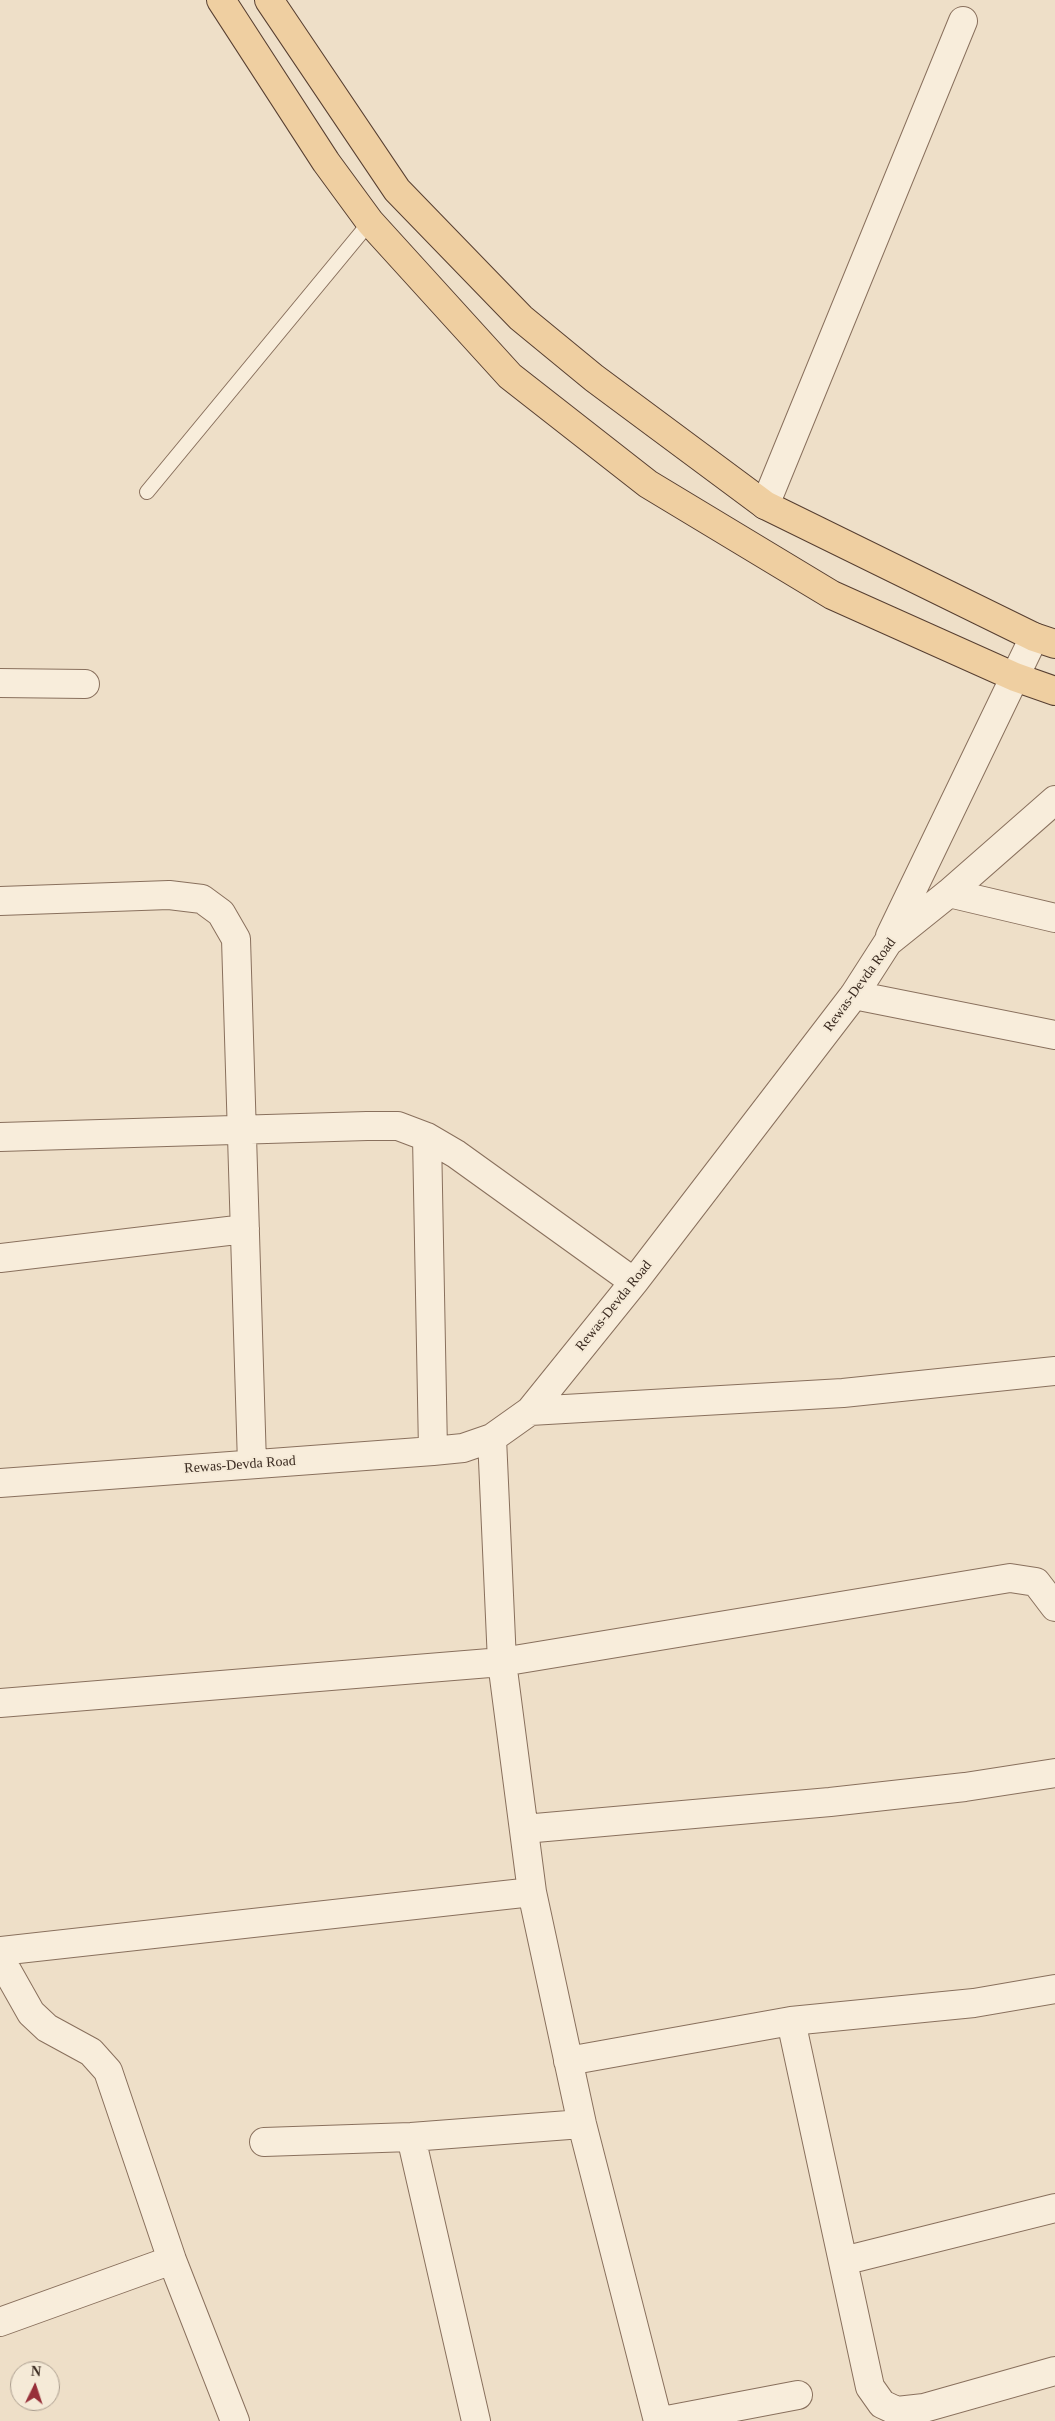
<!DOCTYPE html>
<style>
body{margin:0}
#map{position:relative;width:1055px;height:2421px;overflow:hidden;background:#eedfc8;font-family:"Times New Roman",serif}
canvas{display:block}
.north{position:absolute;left:10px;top:2361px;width:50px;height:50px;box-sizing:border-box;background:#f5ead7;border:1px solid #aa9d8e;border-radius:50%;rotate:4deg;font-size:14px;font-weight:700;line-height:20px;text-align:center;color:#3a2a20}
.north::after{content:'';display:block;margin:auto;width:18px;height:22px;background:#972f39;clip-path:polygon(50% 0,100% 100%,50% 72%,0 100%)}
</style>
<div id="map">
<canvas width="1055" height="2421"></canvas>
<div class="north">N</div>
</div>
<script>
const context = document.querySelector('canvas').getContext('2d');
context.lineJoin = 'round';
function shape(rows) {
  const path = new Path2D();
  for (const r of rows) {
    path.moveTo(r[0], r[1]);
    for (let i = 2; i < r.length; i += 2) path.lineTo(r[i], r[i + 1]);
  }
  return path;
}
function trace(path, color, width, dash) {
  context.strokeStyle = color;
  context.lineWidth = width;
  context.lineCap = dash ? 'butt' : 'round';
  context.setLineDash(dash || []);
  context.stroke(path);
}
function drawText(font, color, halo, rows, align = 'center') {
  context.font = font + ' "Times New Roman",serif';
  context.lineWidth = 4;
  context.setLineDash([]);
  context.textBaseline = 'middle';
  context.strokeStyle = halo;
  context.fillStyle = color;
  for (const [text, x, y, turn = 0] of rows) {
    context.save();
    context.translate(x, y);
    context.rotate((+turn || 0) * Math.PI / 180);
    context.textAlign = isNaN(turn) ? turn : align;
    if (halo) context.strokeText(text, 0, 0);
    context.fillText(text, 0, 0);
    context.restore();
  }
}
const service = shape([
 [147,492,370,222]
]);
const minor = shape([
 [765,505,963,21],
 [0,683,85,684],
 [949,893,1055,918],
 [0,901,169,895,202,899,221,913,236,939,252,1464],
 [890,936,1034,637],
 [854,995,1055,1035],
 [0,1137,367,1126,398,1126,427,1137,456,1154,634,1282],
 [427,1137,433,1451],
 [0,1258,245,1229],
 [530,1411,843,1393,1055,1371],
 [492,1438,502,1662,532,1892,582,2124,658,2421],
 [0,1483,433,1451,463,1448,492,1438,530,1411,634,1282,854,995,888,942,949,893,1055,800],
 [0,1703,502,1662,1010,1578,1036,1582,1055,1607],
 [524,1829,830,1802,965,1787,1055,1773],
 [0,1951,532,1892],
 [0,1958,31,2013,47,2028,91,2052,108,2071,172,2260,235,2421],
 [791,2021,870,2387,882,2404,897,2411,924,2408,1055,2371],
 [568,2061,791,2021,974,2003,1055,1989],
 [411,2137,476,2421],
 [264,2142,411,2137,582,2124],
 [843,2261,1055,2208],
 [0,2322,172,2260],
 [662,2421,798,2395]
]);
const primary = shape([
 [221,0,326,162,370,222,510,376,648,484,832,595,1015,677,1055,691],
 [269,0,397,190,521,318,594,378,765,505,1034,637,1055,644]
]);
const streetNames = [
 ["Rewas-Devda Road",860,985,-54],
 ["Rewas-Devda Road",614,1306,-51],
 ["Rewas-Devda Road",240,1465,-4]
];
trace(service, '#89705d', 16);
trace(minor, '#89705d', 30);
trace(primary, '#573f31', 30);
trace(service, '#f8eddb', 14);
trace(minor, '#f8eddb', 28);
trace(primary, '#efcfa1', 28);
drawText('14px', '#3a2a20', '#f5ead7', streetNames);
</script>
